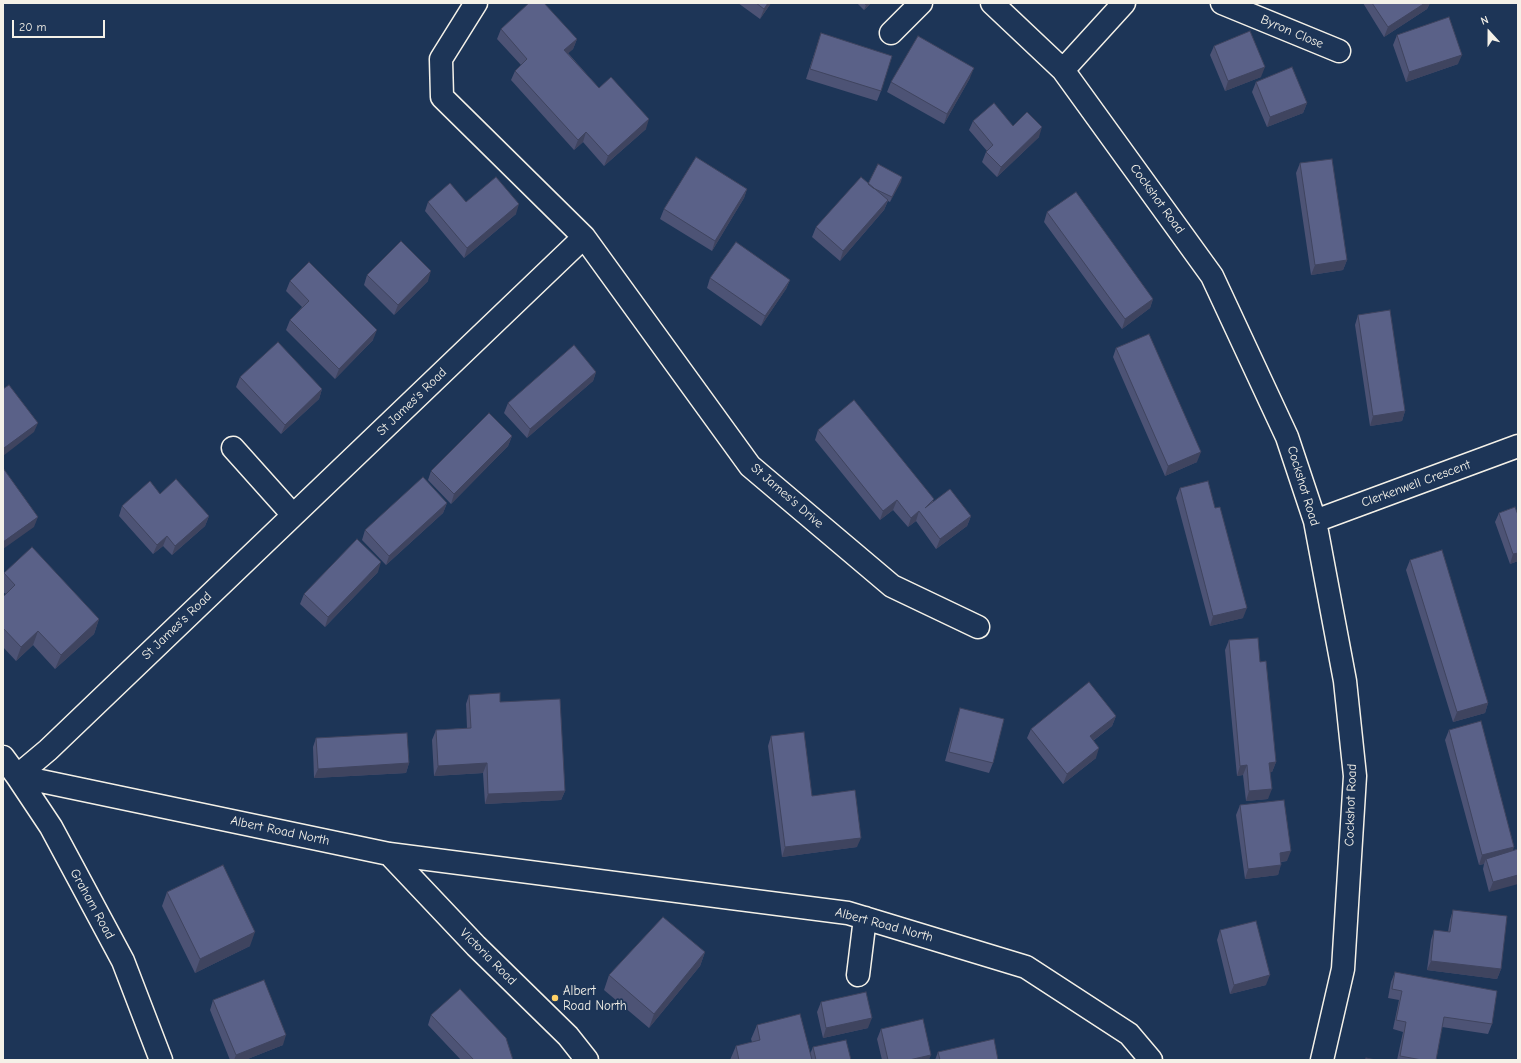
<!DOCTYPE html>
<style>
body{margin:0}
#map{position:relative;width:1521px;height:1063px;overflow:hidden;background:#1d3557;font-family:"Comic Neue",sans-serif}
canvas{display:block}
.frame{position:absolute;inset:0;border:4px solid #f4f1e8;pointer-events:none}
.north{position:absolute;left:1469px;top:12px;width:40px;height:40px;-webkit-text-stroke:3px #1d3557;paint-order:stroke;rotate:339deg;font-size:11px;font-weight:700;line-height:16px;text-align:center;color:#f4f1e8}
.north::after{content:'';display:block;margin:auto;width:14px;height:18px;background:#f4f1e8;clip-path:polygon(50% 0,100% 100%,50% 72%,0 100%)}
.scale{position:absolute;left:12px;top:20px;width:93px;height:18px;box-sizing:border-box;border:2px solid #f4f1e8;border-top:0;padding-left:5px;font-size:12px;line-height:14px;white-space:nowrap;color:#f4f1e8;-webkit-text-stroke:3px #1d3557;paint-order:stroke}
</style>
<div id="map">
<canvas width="1521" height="1063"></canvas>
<div class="frame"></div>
<div class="north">N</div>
<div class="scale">20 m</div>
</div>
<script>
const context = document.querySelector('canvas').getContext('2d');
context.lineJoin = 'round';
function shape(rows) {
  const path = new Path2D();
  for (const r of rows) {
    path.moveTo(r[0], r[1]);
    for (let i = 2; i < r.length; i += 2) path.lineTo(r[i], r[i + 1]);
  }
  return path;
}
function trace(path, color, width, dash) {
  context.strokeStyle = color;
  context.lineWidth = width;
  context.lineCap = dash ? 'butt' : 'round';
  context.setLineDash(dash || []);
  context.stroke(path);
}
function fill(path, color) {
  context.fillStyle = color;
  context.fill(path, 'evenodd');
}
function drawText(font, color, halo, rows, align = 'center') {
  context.font = font + ' "Comic Neue",sans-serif';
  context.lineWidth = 3.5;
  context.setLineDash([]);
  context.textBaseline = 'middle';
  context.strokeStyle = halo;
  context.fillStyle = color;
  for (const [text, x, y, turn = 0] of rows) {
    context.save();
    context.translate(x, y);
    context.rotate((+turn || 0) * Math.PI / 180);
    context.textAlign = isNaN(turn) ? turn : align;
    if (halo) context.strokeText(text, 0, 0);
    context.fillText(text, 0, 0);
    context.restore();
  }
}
const minor = shape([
 [992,3,1063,70,1212,276,1287,437,1315,521,1345,681,1355,776,1343,969,1322,1060],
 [1222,3,1339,51],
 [891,33,921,3],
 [1063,70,1124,3],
 [584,237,750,466,892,586,978,627],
 [233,448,293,515],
 [1315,521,1518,446],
 [3,757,17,776,51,827,123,961,161,1060],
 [17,776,389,854,848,913,1026,967,1129,1034,1151,1060],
 [17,776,48,750,584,237,442,97,441,59,476,3],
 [389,854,476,946,568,1036,587,1060],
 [858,975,865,918]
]);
const wall = shape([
 [738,3,771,3,760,19],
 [857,3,871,3,864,10],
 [1363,3,1430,3,1427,9,1384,37],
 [501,29,577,39,573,49,568,53,599,88,646,129,604,166,583,142,574,150,511,80,515,71,521,65,497,39],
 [821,33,881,91,877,101,806,79],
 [1397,35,1458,64,1406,82,1393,45],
 [1214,46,1261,77,1225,91,1210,55],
 [970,78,944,124,887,92,891,82],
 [1256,82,1307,103,1303,113,1267,127,1252,92],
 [973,121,1013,126,1039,137,997,177,982,162,986,152,987,151,969,130],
 [1300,163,1347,260,1343,270,1311,275,1296,173],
 [902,177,890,202,888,201,884,210,840,261,812,237,816,227,868,184],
 [747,189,744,198,712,251,660,219,664,209],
 [428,202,466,202,516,214,464,258,425,211],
 [1047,212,1153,299,1150,308,1122,329,1044,222],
 [367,275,428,281,394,315,364,285],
 [710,278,790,280,786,289,761,326,707,288],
 [290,281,373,340,335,379,286,330,290,320,302,307,286,291],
 [1358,315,1405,411,1402,421,1370,426,1355,325],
 [1116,348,1197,462,1165,476,1113,357],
 [596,372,593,381,527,438,504,413,508,403],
 [240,377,322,389,319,399,281,434,236,387],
 [818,430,934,499,933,501,971,516,967,526,936,549,916,521,908,527,893,510,880,520,815,440],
 [512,436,508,446,451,504,428,480,431,471],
 [1180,488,1215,508,1243,618,1210,626,1176,498],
 [160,494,209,516,205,526,172,555,163,546,153,554,119,516,122,506],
 [447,503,443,513,386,565,362,540,365,530],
 [1499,513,1518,515,1518,561,1510,564,1495,522],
 [1410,560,1488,703,1485,713,1453,722,1406,570],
 [378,572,325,627,300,604,304,594],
 [4,573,99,619,94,634,55,669,33,645,16,661,3,647,3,597,6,594,3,592,3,576],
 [1229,640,1260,662,1276,762,1272,772,1270,772,1268,799,1246,801,1243,775,1237,776,1225,650],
 [469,695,500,702,565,791,561,800,485,804,483,773,434,776,432,740,436,730,467,728,466,704],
 [960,708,993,763,989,773,945,761,957,717],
 [1116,716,1112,726,1093,741,1096,758,1063,784,1027,738,1031,729],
 [1449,730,1513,851,1489,892,1483,869,1484,864,1479,865,1445,740],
 [771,736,812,796,857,847,782,857,768,746],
 [316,738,409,763,406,773,314,778,313,747],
 [1240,805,1287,861,1281,862,1278,875,1245,879,1236,815],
 [167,892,250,946,195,973,162,906],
 [1453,910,1501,969,1497,979,1427,970,1431,940,1434,930,1448,932,1450,920],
 [1220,930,1266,985,1230,994,1217,940],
 [705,952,700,966,649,1028,604,990,609,975],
 [1395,972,1492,1024,1488,1034,1442,1027,1436,1060,1397,1060,1403,1032,1393,1029,1399,1000,1388,998,1391,982],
 [213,1000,283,1045,245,1060,230,1060,210,1010],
 [821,1002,868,1028,823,1038,817,1012],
 [431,1015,513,1060,461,1060,428,1025],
 [757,1025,810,1054,813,1047,851,1060,730,1060,736,1046,752,1042,751,1039],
 [881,1029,929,1060,882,1060,877,1039],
 [938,1052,998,1060,935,1060]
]);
const shadedWall = shape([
 [768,3,771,3,760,19,764,9],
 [868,3,871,3,864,10,866,5],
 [1425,3,1430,3,1427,9,1384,37,1388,27],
 [577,39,573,49,561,60,564,50],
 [1462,55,1458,64,1406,82,1409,72],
 [1265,67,1261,77,1225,91,1228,81],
 [974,68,970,78,944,124,947,114],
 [1307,103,1303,113,1267,127,1270,117],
 [649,119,646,129,604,166,608,156],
 [1042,127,1039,137,997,177,1001,167],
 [586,132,583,142,574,150,578,140],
 [902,177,901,182,890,202,892,197],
 [747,189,744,198,712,251,715,241],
 [888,200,884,210,840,261,843,251],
 [519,204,516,214,464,258,467,248],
 [1347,260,1343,270,1311,275,1315,265],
 [431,271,428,281,394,315,398,305],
 [790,280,786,289,761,326,765,316],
 [1153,299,1150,308,1122,329,1125,319],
 [377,330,373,340,335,379,339,369],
 [596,372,593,381,527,438,530,429],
 [322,389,319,399,281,434,285,425],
 [1405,411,1402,421,1370,426,1373,416],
 [38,423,34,432,3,456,3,451,4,448],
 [512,436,508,446,451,504,454,494],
 [1201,452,1197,462,1165,476,1168,466],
 [897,500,893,510,880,520,883,511],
 [447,503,443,513,386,565,389,556],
 [919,511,916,521,908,527,911,518],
 [209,516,205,526,172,555,175,546],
 [971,516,967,526,936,549,940,539],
 [38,517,34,527,3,549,3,542],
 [167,536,163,546,153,554,157,545],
 [1518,553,1518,561,1510,564,1513,554],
 [381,562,378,572,325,627,328,617],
 [1247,608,1243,618,1210,626,1213,616],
 [99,619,94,634,55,669,61,655],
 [38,631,33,645,16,661,21,647],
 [1488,703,1485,713,1453,722,1457,712],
 [1116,716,1112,726,1086,746,1090,736],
 [1099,748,1096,758,1063,784,1067,774],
 [1276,762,1272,772,1266,773,1269,763],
 [409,763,406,773,314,778,318,769],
 [487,763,483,773,434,776,438,766],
 [1247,765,1243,775,1237,776,1240,766],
 [1272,789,1268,799,1246,801,1249,791],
 [565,791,561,800,485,804,488,794],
 [861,838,857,847,782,857,785,847],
 [1514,847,1511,857,1486,859,1484,864,1479,865,1482,855],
 [1291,851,1287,861,1276,862,1280,853],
 [1281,865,1278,875,1245,879,1248,869],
 [1518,875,1518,884,1489,892,1493,882],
 [255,932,250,946,195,973,200,959],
 [705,952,700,966,649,1028,654,1014],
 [1431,961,1501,969,1497,979,1427,970],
 [1270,975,1266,985,1230,994,1234,985],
 [872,1018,868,1028,823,1038,826,1028],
 [286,1035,283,1045,245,1060,234,1060,236,1055],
 [931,1055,929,1060,909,1060]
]);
const building = shape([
 [529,3,544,3,577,39,564,50,599,88,611,77,649,119,608,156,586,132,578,140,515,71,527,59,501,29,529,3],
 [756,3,768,3,764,9,756,3],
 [864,3,868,3,866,5,864,3],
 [1372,3,1425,3,1388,27,1372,3],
 [1449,17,1462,55,1409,72,1397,35,1449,17],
 [1250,31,1265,67,1228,81,1214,46,1250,31],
 [821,33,892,56,881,91,810,69,821,33],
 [918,36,974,68,947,114,891,82,918,36],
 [1292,67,1307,103,1270,117,1256,82,1292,67],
 [994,103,1013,126,1027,112,1042,127,1001,167,986,152,993,145,973,121,994,103],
 [696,157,747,189,715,241,664,209,696,157],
 [1332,159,1347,260,1315,265,1300,163,1332,159],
 [878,164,902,177,892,197,873,188,868,184,878,164],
 [496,177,519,204,467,248,428,202,450,183,466,202,496,177],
 [861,177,888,200,843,251,816,227,861,177],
 [1076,192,1153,299,1125,319,1047,212,1076,192],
 [401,241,431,271,398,305,367,275,401,241],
 [736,242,790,280,765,316,710,278,736,242],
 [309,262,377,330,339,369,290,320,309,301,290,281,309,262],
 [1390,310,1405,411,1373,416,1358,315,1390,310],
 [1149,334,1201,452,1168,466,1116,348,1149,334],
 [278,342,322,389,285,425,240,377,278,342],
 [574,345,596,372,530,429,508,403,574,345],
 [9,385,38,423,4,448,3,446,3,389,9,385],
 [854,400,934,499,925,508,950,489,971,516,940,539,919,511,911,518,897,500,883,511,818,430,854,400],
 [489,413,512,436,454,494,431,471,489,413],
 [3,468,38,517,3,542,3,468],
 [423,477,447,503,389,556,365,530,423,477],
 [176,479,209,516,175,546,167,536,157,545,122,506,150,481,160,494,176,479],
 [1208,481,1215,508,1220,507,1247,608,1213,616,1180,488,1208,481],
 [1515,507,1518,515,1518,553,1513,554,1499,513,1515,507],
 [357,539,381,562,328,617,304,594,357,539],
 [32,547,99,619,61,655,38,631,21,647,3,628,3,597,15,585,4,573,32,547],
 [1442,550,1488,703,1457,712,1410,560,1442,550],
 [1258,638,1260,662,1266,661,1276,762,1269,763,1272,789,1249,791,1247,765,1240,766,1229,640,1258,638],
 [1089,682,1116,716,1090,736,1099,748,1067,774,1031,729,1089,682],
 [500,693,500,702,560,699,565,791,488,794,487,763,438,766,436,730,471,728,469,695,500,693],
 [960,708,1004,719,993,763,949,752,960,708],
 [1481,721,1514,847,1482,855,1449,730,1481,721],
 [804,732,812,796,855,790,861,838,785,847,771,736,804,732],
 [407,733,409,763,318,769,316,738,407,733],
 [1284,800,1291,851,1280,853,1281,865,1248,869,1240,805,1284,800],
 [1518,849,1518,875,1493,882,1486,859,1518,849],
 [223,865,255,932,200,959,167,892,223,865],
 [1453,910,1507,916,1501,969,1431,961,1434,930,1450,932,1453,910],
 [663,917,705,952,654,1014,609,975,663,917],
 [1256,921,1270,975,1234,985,1220,930,1256,921],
 [1395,972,1497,991,1492,1024,1444,1017,1436,1060,1422,1060,1400,1056,1406,1022,1396,1020,1402,991,1392,989,1395,972],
 [264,980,286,1035,236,1055,213,1000,264,980],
 [460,989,506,1038,513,1060,474,1060,431,1015,460,989],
 [866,992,872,1018,826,1028,821,1002,866,992],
 [800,1014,812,1060,739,1060,736,1046,760,1040,757,1025,800,1014],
 [923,1019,931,1055,909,1060,888,1060,881,1029,923,1019],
 [994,1039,998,1060,940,1060,938,1052,994,1039],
 [846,1040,851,1060,816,1060,813,1047,846,1040],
 [1366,1058,1376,1060,1365,1060,1366,1058]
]);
const markers = [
 [555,998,4,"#ffd166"]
];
const streetNames = [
 ["Byron Close",1292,32,23],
 ["Cockshot Road",1157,199,54],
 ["St James's Road",412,402,-44],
 ["Clerkenwell Crescent",1416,484,-20],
 ["Cockshot Road",1303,486,73],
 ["St James's Drive",787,496,41],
 ["St James's Road",177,626,-44],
 ["Cockshot Road",1351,805,-88],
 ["Albert Road North",280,831,12],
 ["Graham Road",92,904,61],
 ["Albert Road North",884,925,15],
 ["Victoria Road",488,957,45]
];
const poiNames = [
 ["Albert",563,991],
 ["Road North",563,1006]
];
trace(minor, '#f4f1e8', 25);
trace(minor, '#1d3557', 22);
fill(wall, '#4d5375');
fill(shadedWall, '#3f445f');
fill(building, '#5a6188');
trace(building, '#3f445f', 1);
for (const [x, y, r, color] of markers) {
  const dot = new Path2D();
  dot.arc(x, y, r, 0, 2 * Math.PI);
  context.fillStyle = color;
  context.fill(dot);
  trace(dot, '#1d3557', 1.5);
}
drawText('13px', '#f4f1e8', '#1d3557', streetNames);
drawText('13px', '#f4f1e8', '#1d3557', poiNames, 'left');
</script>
